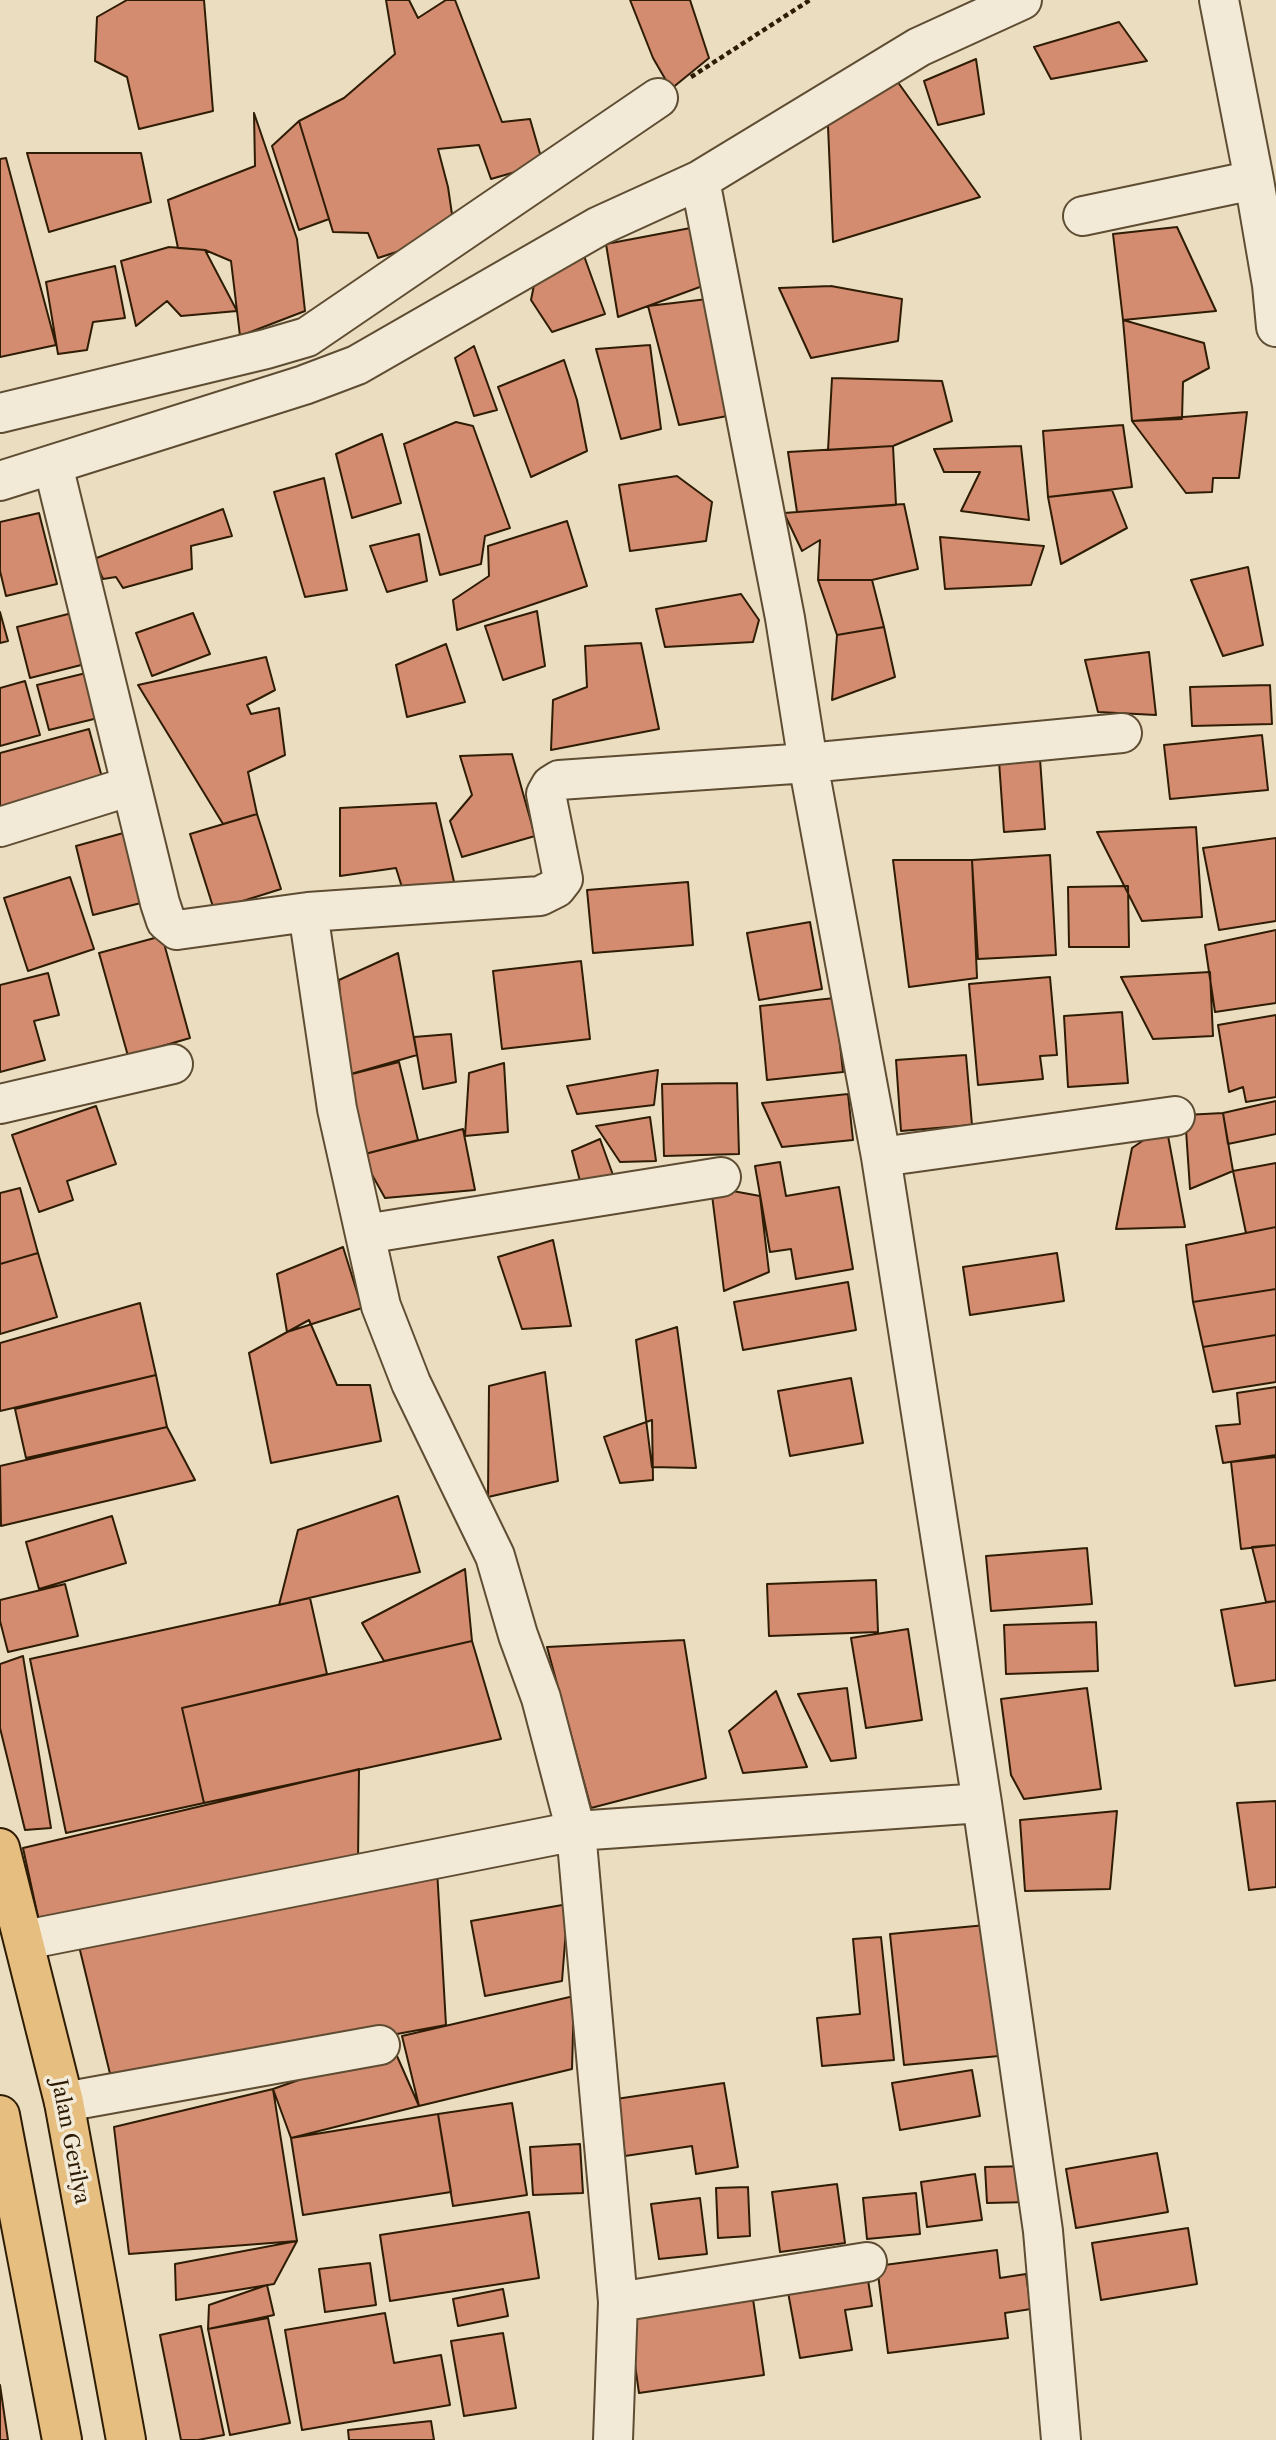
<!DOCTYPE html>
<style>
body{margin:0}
canvas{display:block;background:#ebdec0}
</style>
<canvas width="1276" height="2440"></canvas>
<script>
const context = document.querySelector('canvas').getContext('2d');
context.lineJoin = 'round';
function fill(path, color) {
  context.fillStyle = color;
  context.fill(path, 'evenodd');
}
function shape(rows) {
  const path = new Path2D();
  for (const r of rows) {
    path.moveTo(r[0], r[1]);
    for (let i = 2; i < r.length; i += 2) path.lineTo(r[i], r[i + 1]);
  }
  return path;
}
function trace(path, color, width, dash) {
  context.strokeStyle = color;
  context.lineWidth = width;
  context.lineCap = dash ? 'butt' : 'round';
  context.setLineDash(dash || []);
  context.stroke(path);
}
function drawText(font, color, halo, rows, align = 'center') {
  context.font = font + ' "Libre Caslon Text",serif';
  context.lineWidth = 7;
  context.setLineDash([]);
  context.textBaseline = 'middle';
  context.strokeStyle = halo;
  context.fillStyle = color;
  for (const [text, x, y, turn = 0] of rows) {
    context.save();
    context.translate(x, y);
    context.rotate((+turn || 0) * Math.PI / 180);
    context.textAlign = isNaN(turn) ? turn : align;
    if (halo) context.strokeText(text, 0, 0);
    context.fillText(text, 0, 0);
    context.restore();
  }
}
const building = shape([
 [127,0,204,0,213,111,139,129,127,77,95,61,97,17,127,0],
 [386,0,409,0,418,18,446,0,455,0,502,122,530,119,543,164,491,179,479,145,438,149,448,187,454,228,424,243,378,258,368,233,333,232,299,121,344,98,395,54,386,0],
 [630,0,690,0,709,58,671,89,653,58,630,0],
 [1119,22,1147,61,1051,79,1034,47,1119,22],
 [976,59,984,114,938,125,924,81,976,59],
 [892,74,980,197,833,242,827,103,892,74],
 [254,113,297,239,305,311,240,336,231,261,205,250,178,248,168,200,255,166,254,113],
 [299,121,329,219,299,230,272,146,299,121],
 [27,153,141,153,151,202,49,232,27,153],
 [6,158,56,345,0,357,0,159,6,158],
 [701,226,708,284,618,317,606,244,701,226],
 [1177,227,1216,311,1123,320,1113,234,1177,227],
 [579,242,605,314,552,332,531,300,538,265,579,242],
 [169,247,205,250,237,311,181,316,167,301,136,326,121,261,169,247],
 [115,266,125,318,93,322,87,350,58,354,46,282,115,266],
 [831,286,902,299,898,341,811,358,779,288,831,286],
 [716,298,738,414,679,425,648,306,716,298],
 [1123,320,1204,343,1209,368,1183,382,1182,419,1132,421,1123,320],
 [650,345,661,429,621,439,596,349,650,345],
 [474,346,497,410,474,416,455,358,474,346],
 [564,360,577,400,587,451,531,477,498,387,564,360],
 [832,378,942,381,952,421,893,446,828,450,832,378],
 [1247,412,1239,478,1213,478,1212,492,1186,493,1132,421,1247,412],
 [456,422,473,426,510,528,485,536,481,564,440,575,404,444,456,422],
 [1123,425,1132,487,1048,497,1043,431,1123,425],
 [382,434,401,503,352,518,336,454,382,434],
 [893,446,896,505,797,512,788,452,893,446],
 [1021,446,1029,520,961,511,980,472,944,472,934,449,1021,446],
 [677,476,712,502,706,541,630,551,619,485,677,476],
 [324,478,347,590,305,597,274,492,324,478],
 [1112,490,1127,528,1061,564,1048,497,1112,490],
 [904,504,918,569,872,580,818,580,820,540,802,551,784,513,904,504],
 [223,509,232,536,191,546,192,569,123,588,116,577,103,579,94,559,223,509],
 [39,513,57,584,6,596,0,571,0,522,39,513],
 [567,521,587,586,457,630,453,600,489,576,488,546,567,521],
 [419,534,427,581,387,592,370,546,419,534],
 [940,537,1044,546,1031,585,945,589,940,537],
 [1248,567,1263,645,1223,656,1191,580,1248,567],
 [818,580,872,580,884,627,837,635,818,580],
 [741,594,759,620,753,642,665,647,656,609,741,594],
 [537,611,545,666,503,680,485,626,537,611],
 [0,612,8,641,0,643,0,612],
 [76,612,89,663,30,678,17,627,76,612],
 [193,613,210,654,152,676,136,633,193,613],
 [884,627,895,677,832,700,837,635,884,627],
 [641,643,659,729,551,750,553,700,587,687,585,646,641,643],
 [446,644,465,702,407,717,396,665,446,644],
 [1149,652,1156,715,1098,712,1085,660,1149,652],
 [266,657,275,690,247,705,251,714,279,708,285,755,248,772,257,814,223,824,138,685,266,657],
 [86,673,98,718,49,730,37,685,86,673],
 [25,681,40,735,0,746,0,688,25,681],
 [1270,685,1272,724,1192,726,1190,687,1270,685],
 [89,729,104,785,0,813,0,753,89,729],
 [1262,735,1268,790,1170,799,1164,745,1262,735],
 [1039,745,1045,829,1004,832,998,747,1039,745],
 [512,754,535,836,462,857,450,821,472,795,460,756,512,754],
 [436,803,455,886,405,897,396,868,340,876,340,808,436,803],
 [257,814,281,889,214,910,190,834,257,814],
 [1196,827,1202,917,1142,921,1097,832,1196,827],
 [127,832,145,902,93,915,76,846,127,832],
 [1276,838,1276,921,1219,930,1203,848,1276,838],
 [1050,855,1056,955,978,959,972,860,1050,855],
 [893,860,972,860,977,978,909,987,893,860],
 [70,877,94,949,28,971,4,898,70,877],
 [688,882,693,945,593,953,587,890,688,882],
 [1128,886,1129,947,1069,947,1068,887,1128,886],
 [810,922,822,989,759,1000,747,933,810,922],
 [1276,930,1276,1003,1215,1012,1205,945,1276,930],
 [162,936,190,1038,128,1056,99,953,162,936],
 [398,953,417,1055,344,1076,339,980,398,953],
 [581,961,590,1039,502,1049,493,971,581,961],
 [1210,972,1213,1036,1153,1039,1121,977,1210,972],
 [48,973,59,1015,34,1021,45,1060,0,1072,0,985,48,973],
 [1050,977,1057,1055,1040,1056,1043,1079,978,1085,969,984,1050,977],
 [835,998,843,1072,767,1080,760,1006,835,998],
 [1122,1012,1128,1083,1068,1087,1064,1016,1122,1012],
 [1276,1015,1276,1097,1246,1102,1243,1087,1229,1092,1218,1025,1276,1015],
 [451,1034,456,1082,423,1089,414,1037,451,1034],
 [966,1055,972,1125,901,1131,896,1060,966,1055],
 [399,1062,418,1140,361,1155,344,1076,399,1062],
 [504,1063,508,1132,465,1136,469,1073,504,1063],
 [658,1070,654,1105,577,1114,567,1086,658,1070],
 [737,1083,739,1154,664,1156,662,1084,737,1083],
 [848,1094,853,1140,782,1147,762,1103,848,1094],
 [1276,1101,1276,1134,1228,1144,1223,1113,1276,1101],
 [96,1106,116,1164,67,1181,73,1200,39,1212,12,1135,96,1106],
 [1223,1113,1233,1171,1190,1189,1185,1115,1223,1113],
 [650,1117,656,1161,620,1162,596,1126,650,1117],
 [1166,1125,1185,1227,1116,1229,1132,1148,1166,1125],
 [463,1129,475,1190,385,1198,361,1155,463,1129],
 [600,1139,613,1175,580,1181,572,1151,600,1139],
 [780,1162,786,1196,839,1187,853,1269,796,1279,791,1249,770,1252,755,1166,780,1162],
 [1276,1163,1276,1227,1246,1233,1233,1171,1276,1163],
 [711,1187,760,1196,769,1272,724,1291,711,1187],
 [20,1188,38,1253,0,1264,0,1193,20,1188],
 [1276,1227,1276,1289,1193,1302,1186,1245,1276,1227],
 [553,1240,571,1326,522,1329,498,1257,553,1240],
 [343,1247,362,1308,287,1332,277,1274,343,1247],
 [38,1253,57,1317,0,1334,0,1264,38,1253],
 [1057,1253,1064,1301,970,1315,963,1267,1057,1253],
 [848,1282,856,1330,743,1350,734,1302,848,1282],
 [1276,1289,1276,1335,1203,1347,1193,1302,1276,1289],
 [140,1303,156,1375,0,1411,0,1343,140,1303],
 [309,1320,337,1385,370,1385,381,1441,271,1463,249,1353,309,1320],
 [677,1327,696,1468,652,1467,636,1340,677,1327],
 [1276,1335,1276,1382,1213,1392,1203,1347,1276,1335],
 [545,1372,558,1481,488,1497,489,1386,545,1372],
 [156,1375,167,1427,26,1458,15,1409,156,1375],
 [851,1378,863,1443,790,1456,778,1391,851,1378],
 [1276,1387,1276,1455,1223,1463,1216,1426,1240,1424,1237,1393,1276,1387],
 [652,1420,653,1480,620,1483,604,1437,652,1420],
 [167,1427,195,1480,1,1526,0,1466,167,1427],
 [1276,1457,1276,1545,1241,1549,1231,1462,1276,1457],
 [398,1496,420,1572,279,1605,298,1530,398,1496],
 [112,1516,126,1563,39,1589,26,1542,112,1516],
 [1276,1545,1276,1601,1266,1602,1252,1547,1276,1545],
 [1087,1548,1092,1604,991,1611,986,1556,1087,1548],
 [465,1569,472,1641,384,1661,362,1623,465,1569],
 [876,1580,878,1632,769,1636,767,1584,876,1580],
 [65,1584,78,1636,8,1652,0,1621,0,1600,65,1584],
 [310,1598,327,1674,182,1708,204,1803,66,1833,30,1659,310,1598],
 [1276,1601,1276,1680,1235,1686,1221,1610,1276,1601],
 [1096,1622,1098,1671,1006,1674,1004,1625,1096,1622],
 [908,1629,922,1720,866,1728,851,1638,908,1629],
 [684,1640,706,1778,591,1808,547,1647,684,1640],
 [472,1641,501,1739,204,1803,182,1708,472,1641],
 [23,1656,51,1828,25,1830,0,1728,0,1664,23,1656],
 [847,1688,856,1758,831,1761,798,1694,847,1688],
 [1087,1688,1101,1789,1024,1799,1011,1775,1001,1699,1087,1688],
 [776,1691,807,1767,743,1773,729,1731,776,1691],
 [359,1769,358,1862,40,1926,23,1848,359,1769],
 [1276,1801,1276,1887,1249,1890,1237,1803,1276,1801],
 [1117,1811,1110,1889,1025,1891,1020,1820,1117,1811],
 [437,1869,446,2025,113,2086,78,1942,437,1869],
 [568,1904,562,1981,485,1996,471,1921,568,1904],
 [986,1925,999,2056,904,2065,890,1934,986,1925],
 [881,1937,894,2060,822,2066,817,2018,860,2014,853,1939,881,1937],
 [574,1996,572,2069,419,2106,402,2036,574,1996],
 [393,2047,419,2106,291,2138,273,2089,393,2047],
 [972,2070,980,2116,900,2130,892,2083,972,2070],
 [724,2083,738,2167,696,2174,692,2146,625,2156,616,2099,724,2083],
 [273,2089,297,2241,129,2254,114,2127,273,2089],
 [512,2103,527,2195,453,2206,438,2114,512,2103],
 [438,2114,451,2192,303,2215,291,2138,438,2114],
 [580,2144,583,2193,533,2195,530,2147,580,2144],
 [1157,2153,1168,2212,1076,2228,1066,2169,1157,2153],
 [1029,2166,1030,2202,987,2203,985,2167,1029,2166],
 [975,2174,982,2220,927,2227,921,2182,975,2174],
 [837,2184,845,2243,780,2252,772,2192,837,2184],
 [748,2187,750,2236,718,2238,716,2188,748,2187],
 [916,2193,920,2234,867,2239,863,2198,916,2193],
 [700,2198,707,2254,659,2259,651,2204,700,2198],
 [529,2212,539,2278,390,2301,380,2235,529,2212],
 [1188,2228,1197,2284,1101,2300,1092,2243,1188,2228],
 [297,2241,274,2284,176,2300,175,2264,297,2241],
 [997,2250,1000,2278,1026,2274,1031,2309,1005,2313,1008,2338,888,2353,877,2266,997,2250],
 [370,2263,376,2305,325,2312,319,2269,370,2263],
 [866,2267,872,2306,845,2310,852,2350,800,2358,786,2281,866,2267],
 [267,2285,274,2315,208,2329,209,2305,267,2285],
 [503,2289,508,2316,458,2326,453,2299,503,2289],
 [752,2292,764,2375,639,2393,627,2309,752,2292],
 [385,2313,394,2363,441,2355,450,2405,302,2430,285,2330,385,2313],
 [268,2318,290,2423,230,2435,208,2329,268,2318],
 [201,2326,224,2435,198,2440,181,2440,160,2335,201,2326],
 [503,2333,516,2408,464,2416,451,2341,503,2333],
 [0,2385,8,2440,0,2440,0,2385],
 [431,2421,434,2440,349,2440,348,2430,431,2421]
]);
const path = shape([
 [691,77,810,0]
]);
const minor = shape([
 [1219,0,1254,180,1272,285,1276,327],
 [700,180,785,618,808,763,881,1157,982,1803,1043,2231,1061,2440],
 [1083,216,1254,180],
 [0,413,266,349,307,337,658,98],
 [53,465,160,903,166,921,177,930,308,912,540,896,556,888,563,879,546,794,551,785,559,780,808,763,1122,733],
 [0,481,304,385,357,365,599,226,700,180,919,47,1022,0],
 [0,827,131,786],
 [308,912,337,1109,381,1306,411,1383,495,1556,518,1635,541,1698,576,1831,618,2302,613,2440],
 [0,1104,173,1064],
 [881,1157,1175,1116],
 [365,1234,721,1177],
 [25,1940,576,1831,982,1803],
 [64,2102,380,2045],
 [618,2302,867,2262]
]);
const trunk = shape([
 [0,1848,64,2102,126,2440],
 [0,2115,62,2440]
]);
const streetNames = [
 ["Jalan Gerilya",70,2142,79]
];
fill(building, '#d48c70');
trace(building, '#2f1c04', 2);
trace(minor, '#5e4c33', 42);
trace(trunk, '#2f1c04', 42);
trace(path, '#2f1c04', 4.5, [5, 3.5]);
trace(minor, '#f2ead6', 38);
trace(trunk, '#e6bf80', 38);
drawText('21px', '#2f1c04', '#f2ead6', streetNames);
</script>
